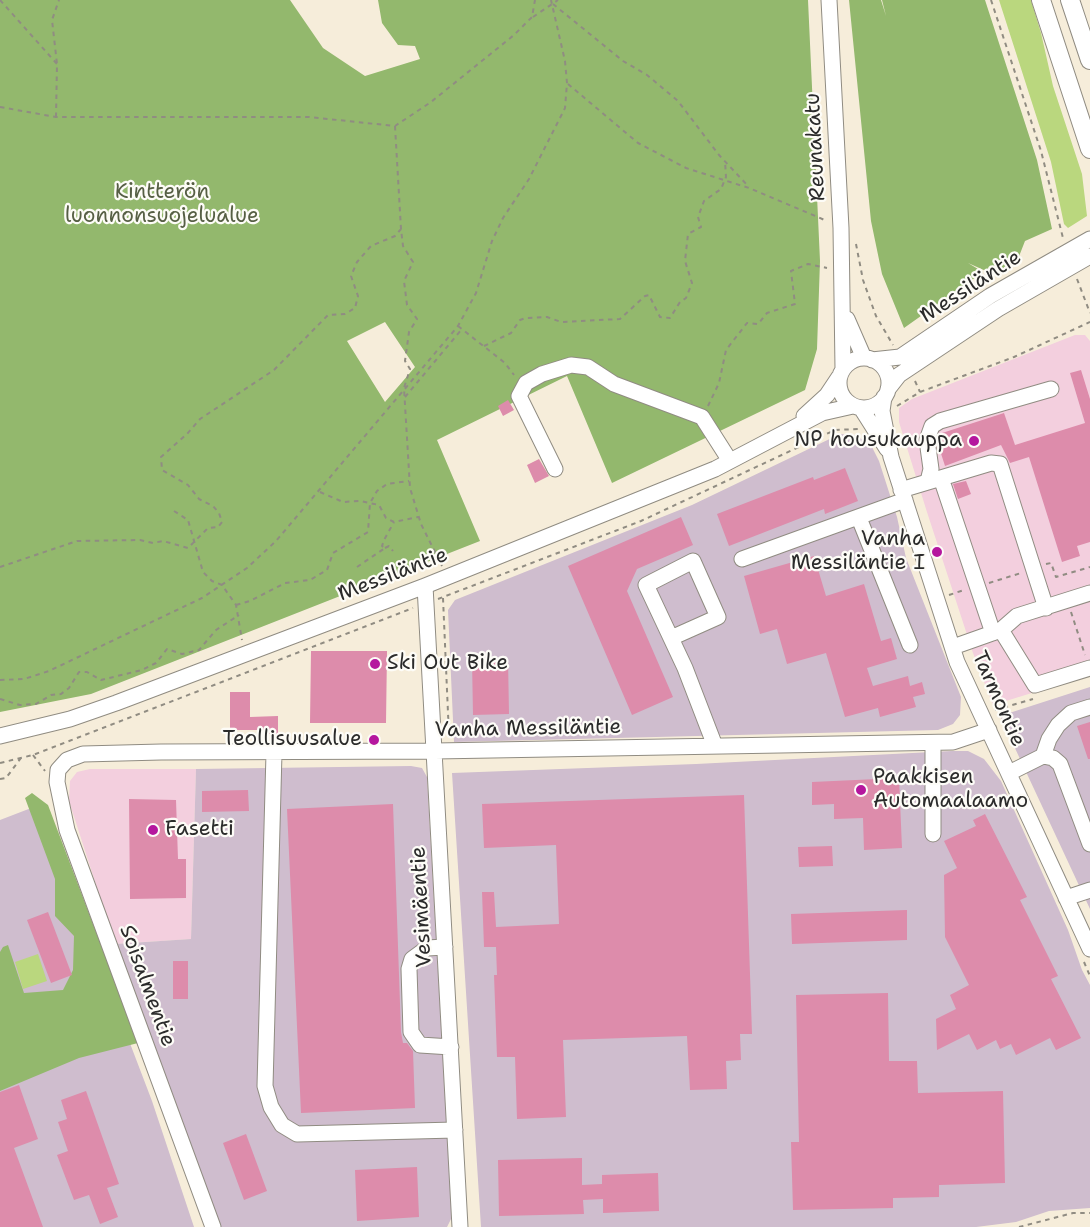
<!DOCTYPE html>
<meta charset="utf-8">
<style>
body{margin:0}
canvas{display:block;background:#f6edda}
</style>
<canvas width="1090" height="1227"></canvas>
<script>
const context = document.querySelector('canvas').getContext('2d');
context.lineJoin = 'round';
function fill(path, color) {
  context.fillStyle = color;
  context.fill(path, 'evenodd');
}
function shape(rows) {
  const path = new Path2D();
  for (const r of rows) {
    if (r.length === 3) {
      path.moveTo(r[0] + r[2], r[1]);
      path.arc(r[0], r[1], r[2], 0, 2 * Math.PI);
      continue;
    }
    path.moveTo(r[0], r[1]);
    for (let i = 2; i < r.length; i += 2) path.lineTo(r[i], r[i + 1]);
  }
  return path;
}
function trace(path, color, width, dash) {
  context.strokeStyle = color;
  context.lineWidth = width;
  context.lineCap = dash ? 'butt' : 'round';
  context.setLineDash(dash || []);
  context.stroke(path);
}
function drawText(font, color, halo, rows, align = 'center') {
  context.font = font + ' "Shantell Sans",sans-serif';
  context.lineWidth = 4.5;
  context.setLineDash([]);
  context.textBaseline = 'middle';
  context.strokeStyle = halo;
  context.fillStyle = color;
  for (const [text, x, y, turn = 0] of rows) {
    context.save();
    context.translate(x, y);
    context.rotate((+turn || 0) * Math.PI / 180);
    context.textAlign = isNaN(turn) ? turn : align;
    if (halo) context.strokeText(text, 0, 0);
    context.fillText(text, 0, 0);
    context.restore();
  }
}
const built = shape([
 [1075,335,1085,335,1090,341,1090,675,993,705,973,653,926,509,899,422,899,408,912,399],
 [90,769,196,769,191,939,115,944,69,801,70,781,77,772]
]);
const industrial = shape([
 [840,434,855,435,871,445,879,461,897,517,906,558,961,697,960,715,953,724,938,730,454,742,448,610,455,600,692,505],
 [1090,687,1090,909,1000,716],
 [952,751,968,751,984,759,1001,781,1068,930,1082,970,1090,985,1090,1208,1049,1211,1016,1222,976,1227,481,1227,452,773,696,764],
 [411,766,422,768,427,777,452,1217,447,1227,220,1227,115,944,191,939,196,769],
 [39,805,152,1101,194,1227,0,1227,0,820]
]);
const green = shape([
 [999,0,1031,0,1041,33,1053,86,1082,174,1087,216,1068,228,1064,224,1051,162],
 [38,954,47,981,23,989,15,962]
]);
const forest = shape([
 [0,0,290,0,323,48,365,76,420,59,415,46,398,45,382,23,378,0,808,0,820,261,817,349,805,390,612,483,567,376,437,440,480,541,91,694,0,712],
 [385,322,415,367,385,402,347,341],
 [849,0,881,0,886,16,882,0,985,0,1037,160,1052,229,1025,241,1016,264,1008,268,986,271,968,263,983,272,904,328,882,274,871,221],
 [32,793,48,805,138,1043,79,1058,0,1091,0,952,3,947,8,945,24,993,63,990,73,970,74,936,55,916,55,879,25,798]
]);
const building = shape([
 [1081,370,1090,399,1090,542,1077,546,1080,556,1062,562,1029,457,1010,463,1001,445,945,466,937,441,939,434,1004,413,1015,445,1085,423,1070,373],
 [508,400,514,410,503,416,498,406],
 [539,459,549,476,535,483,527,465],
 [845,468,858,501,825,514,824,509,729,546,717,514,813,477,814,480],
 [966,481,971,494,958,499,953,484],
 [681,517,693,545,637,569,627,591,673,697,632,715,568,566],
 [814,556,826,596,864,584,881,641,891,638,897,659,867,668,873,686,908,676,910,686,922,682,925,694,913,697,916,707,880,717,878,708,845,717,826,653,787,664,777,629,760,634,744,576],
 [311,651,387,651,386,723,310,723],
 [508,659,509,714,473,715,472,660],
 [230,692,250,692,250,717,278,716,278,734,265,734,265,730,230,730],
 [1090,722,1090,759,1088,759,1077,726],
 [899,778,902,848,864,850,863,818,834,819,834,804,812,805,812,782],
 [248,790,249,811,202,812,202,791],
 [744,795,752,1034,740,1034,741,1060,726,1061,727,1089,690,1090,687,1036,563,1040,566,1117,517,1119,515,1057,497,1057,494,975,497,975,496,947,484,947,482,892,494,892,496,927,559,924,556,845,484,848,482,804],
 [129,799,176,800,178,859,186,859,186,898,130,899],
 [393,804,401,1032,403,1043,407,1043,413,1051,415,1108,301,1113,287,809],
 [985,814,1027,897,1020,900,1058,976,1051,979,1081,1038,1056,1050,1050,1038,1016,1055,1011,1044,1000,1049,996,1040,977,1050,969,1034,937,1050,936,1019,956,1009,950,995,969,985,945,937,944,875,957,868,944,841,976,826,973,820],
 [832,846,833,866,799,867,798,847],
 [907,910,907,940,792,944,791,914],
 [48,912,72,975,51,983,27,920],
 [173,961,188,961,188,999,173,999],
 [888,993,889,1061,917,1061,918,1093,1003,1091,1005,1183,939,1185,939,1197,893,1198,893,1208,793,1210,791,1142,799,1142,796,995],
 [19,1085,38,1139,14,1148,43,1227,0,1227,0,1092],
 [86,1091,119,1184,107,1188,118,1217,100,1224,89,1195,74,1200,57,1155,68,1151,58,1122,67,1119,61,1100],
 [246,1134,267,1191,244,1200,223,1143],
 [582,1158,582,1185,602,1184,602,1175,658,1173,659,1211,603,1213,603,1199,583,1200,584,1214,499,1216,498,1160],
 [417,1167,419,1217,357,1221,355,1170]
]);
const path = shape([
 [0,0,57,64],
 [991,0,1041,151,1063,238],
 [553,4,623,61,647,75,678,101,719,155,749,187],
 [533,17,558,0],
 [568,84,638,143,686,168,749,188,827,221],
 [0,107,56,117,309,117,395,126,431,102,514,35,532,17,535,0],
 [56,117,57,64,52,20,59,0],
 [395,126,401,229,403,246,413,262,404,281,407,305,417,319,409,332,405,361,410,369,404,388,410,488,421,524,442,566],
 [856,244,863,280,876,316,893,345],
 [1077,279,1090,313],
 [458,326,505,363,514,375],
 [484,346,511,333,520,320,526,318,547,317,561,322,620,319,645,296,649,295,660,317,670,318,680,302,686,298,692,283,685,261,688,234,701,227,698,217,704,201,721,189,726,177,725,161],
 [915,381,920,392],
 [405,397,462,329],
 [708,406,719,383,726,350,747,323,758,324,767,313,795,304,791,271,808,264,827,268],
 [897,406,920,392,1014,357,1090,322],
 [320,492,343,502,360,501,379,505,386,518,394,522,418,517],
 [174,511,188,520,203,572,212,581,222,585,236,605,242,640],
 [385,548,389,546,393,551],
 [1046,564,1051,563,1056,577,1090,567],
 [0,567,77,541,140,540,153,543,163,541,188,548,208,528,218,527,222,522,219,513,213,506,199,499,188,485,162,470,161,457,187,434,200,419,274,370,328,315,345,314,355,308,358,296,351,276,357,262,371,246,395,236,401,229],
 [357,567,385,548,382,546,384,540,394,522],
 [989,583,1021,573],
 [949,595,964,590],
 [443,598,449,736],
 [438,599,641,521,835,430,859,429],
 [236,605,250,601,285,583,310,580,327,570,333,553,368,532,370,503,377,491,387,484,409,481],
 [1071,612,1085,655],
 [0,680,24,679,49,671,202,598,247,568,276,541,458,326,476,293,492,241,503,218,529,179,565,108,567,83,565,61,551,0],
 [0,699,20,705,36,704,51,695,61,694,69,688,79,672,87,672,101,680,142,670,156,663,167,649,182,654,199,650,216,630,239,615],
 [995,710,1033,699],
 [33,755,45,771],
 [0,763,33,755,413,608],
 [0,779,6,778,21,758],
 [1084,962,1090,976],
 [1019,1227,1073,1213,1090,1213]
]);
const minor = shape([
 [829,0,841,228,843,369],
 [847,319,864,358],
 [864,383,25],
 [872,360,900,357,990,296,1090,239],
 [888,389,899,375,998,309,1090,256],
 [884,397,882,411,891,457,957,662,1090,949],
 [861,408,887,449],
 [804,416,827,395,839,377],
 [555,469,519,396,526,383,542,374,571,365,588,367,614,384,702,417,730,461],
 [941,478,991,463,1000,464,1046,608],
 [928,481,931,469,927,440,932,426,940,421,1051,389],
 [901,490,941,478,993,633],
 [859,518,910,645],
 [742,559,905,500],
 [425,586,460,1227],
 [1001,630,1035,685,1090,668],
 [671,638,718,617,693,561,646,585,685,668,715,746],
 [953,647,1001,630,1017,616,1090,593],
 [0,736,70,719,116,703,425,586,715,469,822,413,853,406],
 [274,753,265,1086,271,1107,282,1125,297,1134,455,1130],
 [1043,756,1049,739,1058,725,1071,713,1090,707],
 [1009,773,1043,756,1053,758,1060,764,1090,844],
 [933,834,933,743],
 [1066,898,1090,890],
 [445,947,427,948,412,959,409,969,411,1032,420,1045,451,1047],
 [213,1227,67,830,57,782,58,770,67,760,83,754,161,752,435,751,953,742,989,730]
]);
const major = shape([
 [1041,0,1090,149],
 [1070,0,1090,60]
]);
const markers = [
 [974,441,6,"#b5179e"],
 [937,552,6,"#b5179e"],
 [375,664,6,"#b5179e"],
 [374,740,6,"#b5179e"],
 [861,790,6,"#b5179e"],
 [153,830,6,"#b5179e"]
];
const streetNames = [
 ["Reunakatu",816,147,-93],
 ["Messiläntie",971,287,-33],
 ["Messiläntie",393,575,-21],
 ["Tarmontie",998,699,66],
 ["Vanha Messiläntie",528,729,-1],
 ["Vesimäentie",422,907,-93],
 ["Soisalmentie",147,986,70]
];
const parkNames = [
 ["Kintterön",162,193],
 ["luonnonsuojelualue",162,217]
];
const poiNames = [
 ["NP housukauppa",962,441],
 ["Vanha",925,540],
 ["Messiläntie I",925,564],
 ["Ski Out Bike",387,664,"left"],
 ["Teollisuusalue",362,740],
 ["Paakkisen",873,778,"left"],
 ["Automaalaamo",873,802,"left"],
 ["Fasetti",165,830,"left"]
];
fill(built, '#f3cfde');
fill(industrial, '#cfbdce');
fill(green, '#bad77e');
fill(forest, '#93b86d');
fill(building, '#dd8cab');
trace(minor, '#908c82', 17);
trace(major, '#908c82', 20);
trace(path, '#908c82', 2, [4.5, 4.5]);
trace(minor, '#fff', 15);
trace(major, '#fff', 18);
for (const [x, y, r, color] of markers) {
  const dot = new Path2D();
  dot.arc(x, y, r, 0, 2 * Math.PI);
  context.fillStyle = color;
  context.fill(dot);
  trace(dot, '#fdfcf7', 2);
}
drawText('21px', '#2b2b2b', '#fdfcf7', streetNames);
drawText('21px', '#565f44', '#fdfcf7', parkNames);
drawText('21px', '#2b2b2b', '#fdfcf7', poiNames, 'right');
</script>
